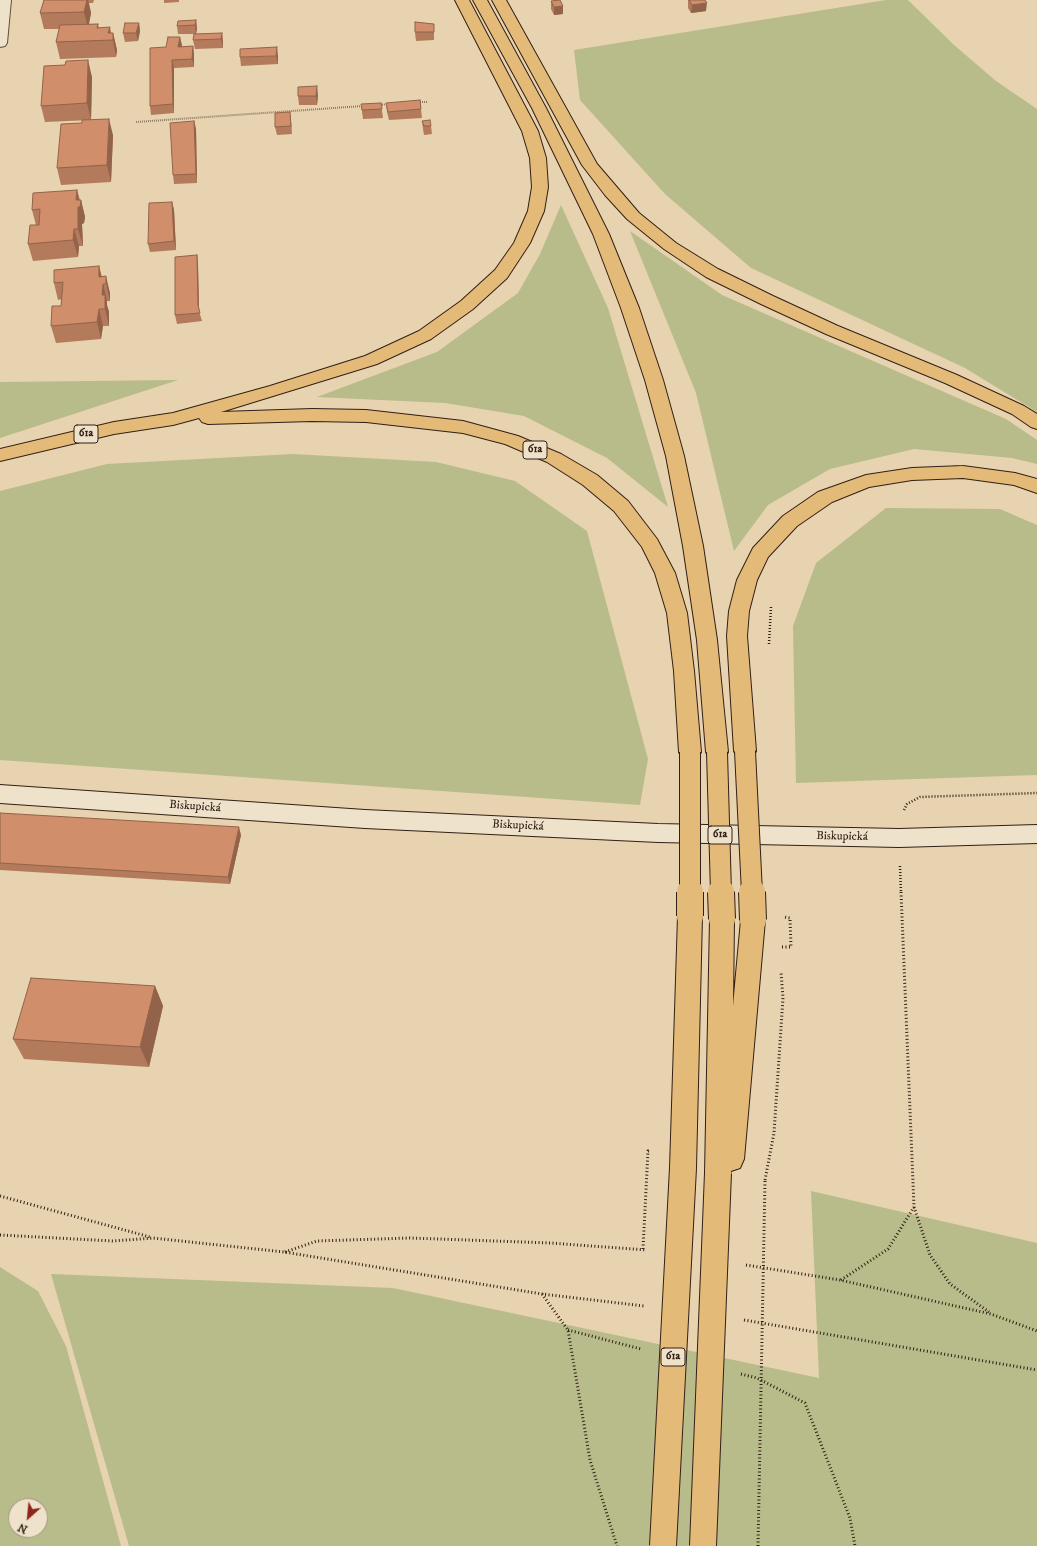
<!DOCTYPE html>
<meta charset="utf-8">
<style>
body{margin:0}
#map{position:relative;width:1037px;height:1546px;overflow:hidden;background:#e7d3af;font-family:"IM FELL DW Pica",serif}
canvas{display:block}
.north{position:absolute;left:8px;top:1498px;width:40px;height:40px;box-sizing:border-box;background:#efe2cb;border:1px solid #a39483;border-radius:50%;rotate:207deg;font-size:11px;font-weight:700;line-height:16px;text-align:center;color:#321f16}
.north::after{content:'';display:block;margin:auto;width:14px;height:18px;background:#8f2418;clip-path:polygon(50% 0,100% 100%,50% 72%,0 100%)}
</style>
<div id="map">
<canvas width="1037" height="1546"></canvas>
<div class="north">N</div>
</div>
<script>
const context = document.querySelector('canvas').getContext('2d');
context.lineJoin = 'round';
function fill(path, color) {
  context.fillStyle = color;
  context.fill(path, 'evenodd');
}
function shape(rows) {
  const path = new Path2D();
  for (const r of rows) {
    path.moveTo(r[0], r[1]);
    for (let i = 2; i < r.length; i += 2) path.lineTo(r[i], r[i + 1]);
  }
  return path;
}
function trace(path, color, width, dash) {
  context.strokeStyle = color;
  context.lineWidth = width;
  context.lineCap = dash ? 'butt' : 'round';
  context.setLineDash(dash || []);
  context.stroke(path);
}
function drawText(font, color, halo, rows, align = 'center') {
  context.font = font + ' "IM FELL DW Pica",serif';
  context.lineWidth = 3;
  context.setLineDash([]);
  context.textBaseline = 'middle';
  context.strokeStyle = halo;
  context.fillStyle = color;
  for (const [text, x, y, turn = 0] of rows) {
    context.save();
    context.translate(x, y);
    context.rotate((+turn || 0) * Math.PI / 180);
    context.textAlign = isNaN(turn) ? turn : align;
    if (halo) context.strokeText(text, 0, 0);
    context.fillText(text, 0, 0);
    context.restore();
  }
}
const green = shape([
 [886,0,908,0,954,45,996,81,1037,109,1037,412,965,368,751,268,665,194,580,100,574,50],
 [561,205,608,308,668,507,607,458,524,416,445,403,317,397,437,352,518,293,540,254],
 [630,231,722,295,1006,419,1037,440,1037,464,1012,458,914,449,830,469,768,505,734,551,696,393],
 [178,380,0,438,0,382],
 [293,454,436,462,515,481,587,531,648,759,640,805,0,760,0,491,107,464],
 [886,508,1000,509,1037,525,1037,775,796,783,793,626,816,563],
 [811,1191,1037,1243,1037,1546,129,1546,51,1274,393,1288,819,1378],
 [0,1267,38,1291,66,1346,121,1546,0,1546],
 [16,1506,40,1506,40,1530,16,1530]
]);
const pathFar2 = shape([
 [418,102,428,102],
 [378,105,389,104],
 [136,122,363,106]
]);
const pathFar1 = shape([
 [769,644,771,607],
 [904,810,907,804,920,797,1037,793],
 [900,866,901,893]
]);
const path = shape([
 [782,947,791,947,790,918,784,917],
 [765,1180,774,1133,783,998,781,972],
 [0,1196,150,1237],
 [914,1207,930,1255,950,1284,989,1312],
 [0,1235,113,1241,153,1238,284,1252,542,1294,644,1306],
 [643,1249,648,1151,651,1151],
 [285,1252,317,1241,410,1238,551,1243,646,1250],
 [746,1265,840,1280,991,1314,1037,1331],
 [841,1280,888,1249,914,1207,901,892],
 [542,1294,568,1330,590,1460,617,1546],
 [744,1320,1037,1370],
 [568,1330,641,1349],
 [741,1374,757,1378,805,1403,850,1518,855,1546]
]);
const street = shape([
 [0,0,11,0,7,43,5,46,0,47,0,0]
]);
const secondary = shape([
 [0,785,365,810,658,824,899,829,1037,825,1037,843,899,847,658,842,365,828,0,803,0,785]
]);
const primary = shape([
 [455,0,469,0,538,131,546,158,548,187,544,211,530,243,507,278,473,309,431,339,377,364,221,412,312,409,366,410,463,421,518,436,561,454,597,475,628,501,657,539,675,573,687,613,694,671,701,752,698,758,690,761,682,758,679,752,674,671,667,613,655,573,642,547,614,511,583,485,547,462,505,444,463,433,366,422,312,421,208,424,202,422,199,418,173,425,114,434,0,461,0,449,114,422,173,413,270,386,365,356,419,331,461,301,495,270,514,243,528,211,532,187,530,158,522,131,455,0],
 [473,0,487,0,546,108,609,234,639,308,663,380,684,456,703,546,717,640,728,752,725,758,717,761,709,758,706,752,697,640,683,546,666,456,645,380,621,308,593,234,532,108,473,0],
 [492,0,506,0,597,164,639,213,676,243,718,269,773,296,838,326,957,375,1024,406,1037,414,1037,429,1031,427,1012,414,945,383,826,334,761,304,706,277,664,249,627,219,605,195,582,165,492,0],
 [963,466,1015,473,1037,479,1037,493,1014,485,963,478,912,480,869,487,832,502,797,526,768,557,757,580,749,611,747,636,756,751,753,757,745,760,737,757,734,751,727,636,729,611,737,580,753,548,783,516,818,492,866,475,912,468,963,466],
 [690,906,698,909,702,916,696,1168,692,1177,683,1180,674,1177,670,1168,678,916,682,909,690,906],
 [722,909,730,912,734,919,733,1006,741,920,745,913,753,910,761,913,765,920,744,1159,740,1168,731,1171,727,1182,718,1185,709,1182,705,1173,710,919,714,912,722,909]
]);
const pathBridge = shape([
 [758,1546,765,1180]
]);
const primaryBridgeFar1 = shape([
 [745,751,752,893],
 [690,752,690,893],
 [717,752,721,893]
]);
const primaryBridge = shape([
 [690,892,690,916],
 [721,892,722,919],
 [752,892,753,920],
 [663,1546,683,1168],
 [703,1546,718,1173]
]);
const wall = shape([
 [44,0,94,0,93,3,89,3,91,13,89,24,98,24,99,28,111,33,113,33,117,50,116,57,60,59,56,42,59,29,44,29,40,13],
 [164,0,179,0,179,2,164,3],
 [688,0,705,0,706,11,691,13,688,8],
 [551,1,563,6,563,14,554,15,551,9],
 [196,20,197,29,196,34,178,34,177,26],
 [139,23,140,31,138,41,125,42,123,33],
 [434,24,434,40,416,41,415,32],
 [222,33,223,42,223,48,195,49,193,40],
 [180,37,181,47,193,46,194,55,194,67,174,68,174,113,151,115,150,106,166,47],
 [278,56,278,64,241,66,240,57],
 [65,65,92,77,91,120,45,122,41,106],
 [318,95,317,105,299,105,298,96],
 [381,103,383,118,363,119,361,104],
 [386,103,421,109,422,118,389,120,387,112],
 [290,112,292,134,277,135,275,127],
 [194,121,196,129,197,183,174,184,173,175],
 [422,121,431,126,432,134,424,135,423,129],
 [113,135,111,182,61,185,57,168],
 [77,190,80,200,81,200,85,217,84,223,82,224,83,246,79,246,78,257,33,261,28,244,36,225,32,210],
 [172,202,174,210,176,250,150,252,148,244],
 [197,255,198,264,199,311,202,321,177,324,175,315],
 [99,266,102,277,110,293,110,301,107,301,107,305,109,312,109,326,103,326,101,339,56,343,51,326,61,306,62,299,58,300,54,283],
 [0,813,241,835,230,884,0,870],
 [155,986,163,1006,149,1067,24,1059,13,1039]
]);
const shadedWall = shape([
 [87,0,88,0,91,13,88,28,84,12],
 [707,3,706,11,691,13,692,5],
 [563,6,563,14,554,15,554,7],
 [196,20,197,29,196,34,195,25],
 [139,23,140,31,138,41,136,33],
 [110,27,112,40,108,33],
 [113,33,117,50,116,57,113,40],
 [222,33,223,42,223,48,221,39],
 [180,37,182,45,180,55,178,47],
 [193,46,194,55,194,67,192,59],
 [277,47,278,56,278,64,276,56],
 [88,60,92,77,91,120,87,103],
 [172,60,174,68,174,113,173,104],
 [317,86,318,95,317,105,316,96],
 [290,112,291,121,292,134,291,126],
 [109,119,113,135,111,182,107,165],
 [194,121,196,129,197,183,196,174],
 [77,190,80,204,81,200,85,217,84,223,82,224,83,246,78,229,76,200],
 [172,202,174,210,176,250,174,241],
 [74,229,79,246,78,257,73,240],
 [197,255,198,264,199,314,198,305],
 [99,266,107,301,107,305,109,312,109,326,105,309,99,277],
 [106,276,110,293,110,301,106,284],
 [99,309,103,326,101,339,97,322],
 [239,827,241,835,230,884,228,877],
 [155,986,163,1006,149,1067,140,1047]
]);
const building = shape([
 [44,0,87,0,84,12,40,13,44,0],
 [560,0,563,6,554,7,551,1,560,0],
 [689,0,705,0,707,3,692,5,689,0],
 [196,20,195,25,177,26,178,21,196,20],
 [415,22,434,24,434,32,415,32,415,22],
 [125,23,139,23,136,33,123,33,125,23],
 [98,24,97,28,110,27,108,33,113,33,113,40,56,42,60,25,98,24],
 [222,33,221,39,193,40,194,34,222,33],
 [168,37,180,37,178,47,193,46,192,59,172,60,173,104,150,106,150,48,166,47,168,37],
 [277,47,276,56,240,57,240,49,277,47],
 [88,60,87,103,41,106,44,66,65,65,66,61,88,60],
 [317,86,316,96,298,96,298,87,317,86],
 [420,100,421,109,388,112,386,103,420,100],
 [381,103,382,109,362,110,361,104,381,103],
 [290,112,291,126,275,127,275,113,290,112],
 [109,119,107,165,57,168,61,124,82,123,82,120,109,119],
 [430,120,431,126,424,126,422,121,430,120],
 [194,121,196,174,173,175,170,123,194,121],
 [77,190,76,200,81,200,80,207,78,207,78,229,74,229,73,240,28,244,30,225,39,225,40,209,32,210,33,193,77,190],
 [172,202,174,241,148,244,149,203,172,202],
 [197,255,198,305,200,313,175,315,175,257,197,255],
 [99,266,99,277,106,276,106,284,103,284,102,295,105,295,105,309,99,309,97,322,51,326,52,306,61,306,63,282,54,283,54,270,99,266],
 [0,813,239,827,228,877,0,863,0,813],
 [31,978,155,986,140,1047,13,1039,31,978]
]);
const shields = [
 [86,434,24],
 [535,450,24],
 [720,835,24],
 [673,1357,24]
];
const shieldNames = [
 ["61a",86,434],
 ["61a",535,450],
 ["61a",720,835],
 ["61a",673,1357]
];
const streetNames = [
 ["Biskupická",195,807,4],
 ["Biskupická",518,826,3],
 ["Biskupická",842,837,1]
];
fill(green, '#b7bc8a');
trace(street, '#5f4c3c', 2);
trace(secondary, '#321f16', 2);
trace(primary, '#321f16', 2);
trace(pathFar2, '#321f16', 2, [0.5, 1.5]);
trace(pathFar1, '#321f16', 2.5, [1, 2]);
trace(path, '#321f16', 3, [1, 2.5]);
fill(street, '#efe2cb');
fill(secondary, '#efe2cb');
fill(primary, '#e4ba78');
trace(primaryBridgeFar1, '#321f16', 22, []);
trace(primaryBridge, '#321f16', 28, []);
trace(pathBridge, '#321f16', 3, [1, 2.5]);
trace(primaryBridgeFar1, '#e4ba78', 20);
trace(primaryBridge, '#e4ba78', 26);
fill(wall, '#b37a5b');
fill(shadedWall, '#92634a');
fill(building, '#d08e6a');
trace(building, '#92634a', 1);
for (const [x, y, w] of shields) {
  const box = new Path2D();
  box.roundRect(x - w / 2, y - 9, w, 18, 3);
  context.fillStyle = '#efe2cb';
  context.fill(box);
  trace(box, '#321f16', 1);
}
drawText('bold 11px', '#321f16', null, shieldNames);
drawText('12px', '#321f16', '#efe2cb', streetNames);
</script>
